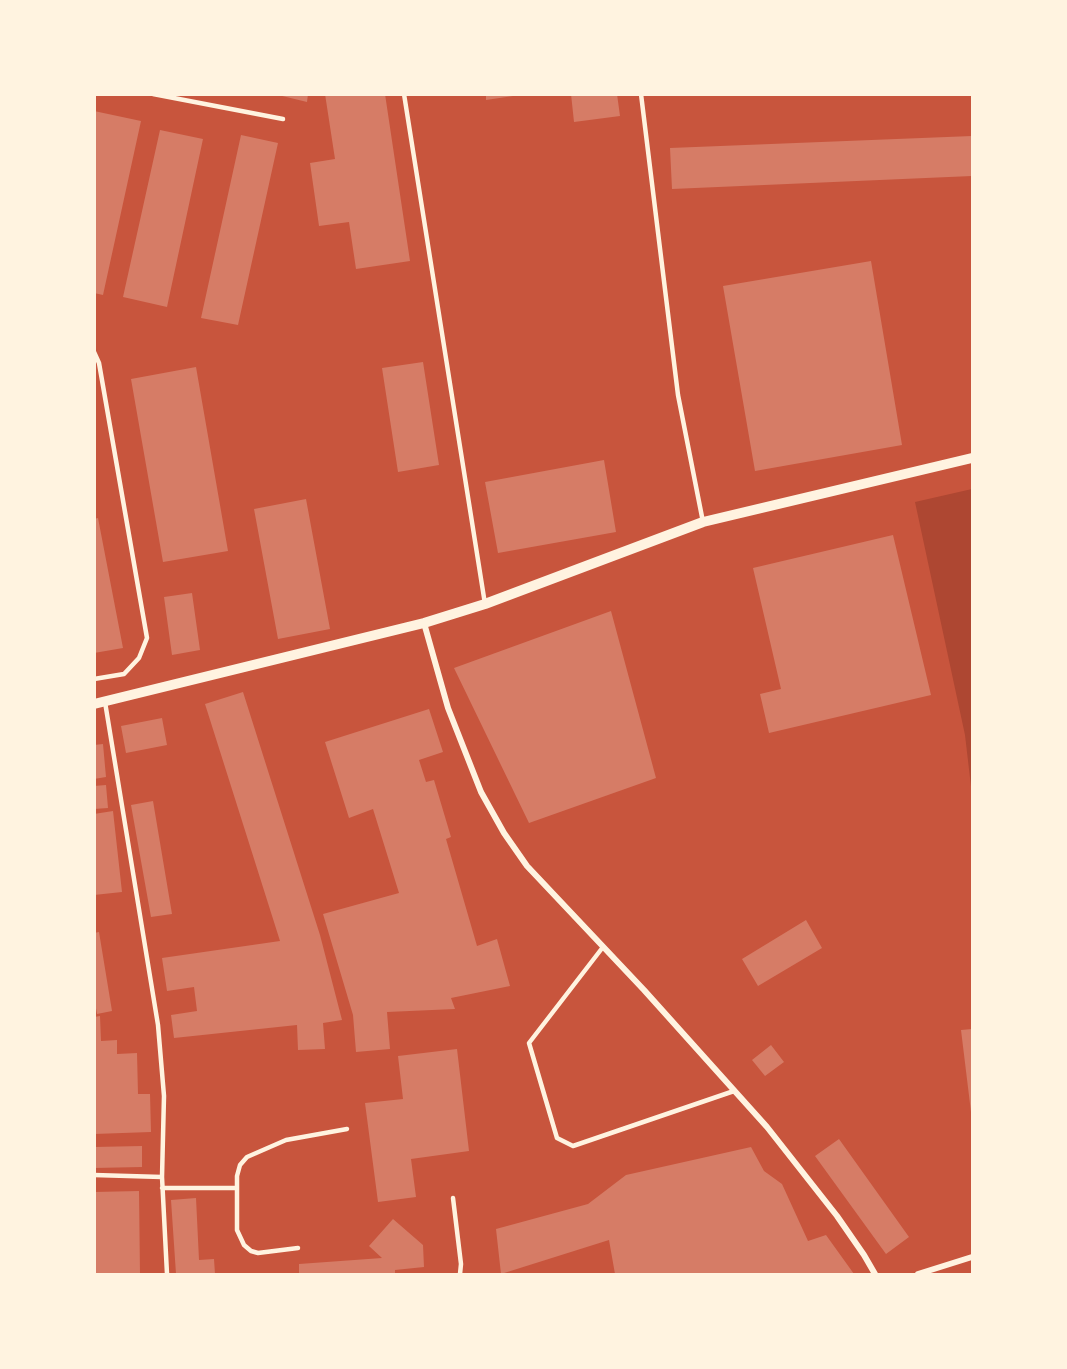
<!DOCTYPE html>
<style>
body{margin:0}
#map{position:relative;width:1067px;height:1369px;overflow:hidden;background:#c8553d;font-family:Manrope,sans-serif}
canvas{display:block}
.frame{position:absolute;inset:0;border:96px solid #fff3e0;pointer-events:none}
</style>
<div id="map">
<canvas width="1067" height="1369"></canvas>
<div class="frame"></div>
</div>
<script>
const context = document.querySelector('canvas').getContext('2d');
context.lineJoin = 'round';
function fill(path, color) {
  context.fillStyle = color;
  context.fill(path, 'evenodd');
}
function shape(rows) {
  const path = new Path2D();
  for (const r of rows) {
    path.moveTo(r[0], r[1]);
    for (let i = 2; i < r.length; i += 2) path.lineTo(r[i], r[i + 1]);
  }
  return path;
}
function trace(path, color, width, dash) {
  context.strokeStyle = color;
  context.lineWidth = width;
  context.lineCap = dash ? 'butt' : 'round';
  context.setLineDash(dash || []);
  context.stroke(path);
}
const green = shape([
 [972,489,972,795,965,735,915,502]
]);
const building = shape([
 [274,94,308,94,307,102],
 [325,94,385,94,410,261,356,269,349,222,319,226,310,163,335,159],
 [486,94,513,94,513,96,486,100],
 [571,94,617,94,620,116,574,122],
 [94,111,141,121,103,295,94,293],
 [160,130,203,139,167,307,123,297],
 [241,135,278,143,238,325,201,318],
 [972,136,972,176,672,189,670,148],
 [871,261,902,445,755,471,723,286],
 [423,362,439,465,398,472,382,368],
 [196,367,228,551,163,562,131,379],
 [604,460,616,532,498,553,485,482],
 [306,499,330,629,278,639,254,509],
 [98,518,123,648,94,653,94,519],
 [893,535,931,695,769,733,760,694,781,689,753,568],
 [192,593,200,650,172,655,164,597],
 [611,611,656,778,529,823,454,668],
 [243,692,320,935,342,1020,323,1023,325,1049,298,1050,297,1025,174,1038,171,1015,197,1011,194,987,167,991,162,958,280,941,205,704],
 [429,709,443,752,419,760,426,782,434,780,451,837,446,839,477,946,497,939,510,986,451,998,455,1009,387,1012,390,1049,356,1052,353,1015,323,914,399,893,373,809,349,818,325,742],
 [162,718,167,745,126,753,121,726],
 [103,744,106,777,94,779,94,745],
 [106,785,108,808,94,809,94,786],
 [153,801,172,914,151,917,131,805],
 [113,811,122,892,94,895,94,814],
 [806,920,822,948,758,986,742,959],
 [99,932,112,1011,97,1014,94,997,94,933],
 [100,1016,101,1041,117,1040,117,1054,137,1053,138,1094,150,1094,151,1132,94,1134,94,1017],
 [972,1029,972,1112,971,1112,961,1030],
 [771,1045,784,1062,765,1076,752,1060],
 [457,1049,469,1151,411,1159,416,1197,378,1202,365,1103,403,1099,398,1056],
 [839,1139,909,1237,886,1254,815,1156],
 [142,1146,142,1167,94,1168,94,1147],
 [751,1147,764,1171,782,1184,808,1241,826,1235,854,1274,615,1274,609,1240,501,1274,496,1229,588,1204,626,1175],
 [139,1191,140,1274,94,1274,94,1192],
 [196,1198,199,1260,214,1259,215,1274,176,1274,171,1200],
 [393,1219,423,1245,424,1267,395,1270,395,1274,299,1274,299,1264,382,1258,369,1246]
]);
const service = shape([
 [153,94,283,119],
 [404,94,485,604],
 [641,94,678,395,703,522],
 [94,352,99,363,147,638,139,658,124,674,94,679],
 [105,702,158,1025,164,1096,162,1177,167,1274],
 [603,947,529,1043,557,1138,573,1146,734,1091],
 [94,1175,162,1177],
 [162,1188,237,1188],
 [453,1198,461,1264,460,1274],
 [298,1248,258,1253,251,1251,244,1245,237,1230,237,1176,240,1165,247,1157,286,1140,347,1129]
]);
const minor = shape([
 [424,623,448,708,481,792,504,833,527,866,644,990,767,1127,837,1216,864,1255,875,1274],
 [918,1274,972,1257]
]);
const tertiary = shape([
 [94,704,424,623,485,604,703,522,972,458]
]);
fill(green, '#ae4732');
fill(building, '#d67c66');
trace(service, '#fff3e0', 4.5);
trace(minor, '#fff3e0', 6);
trace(tertiary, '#fff3e0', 10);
</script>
